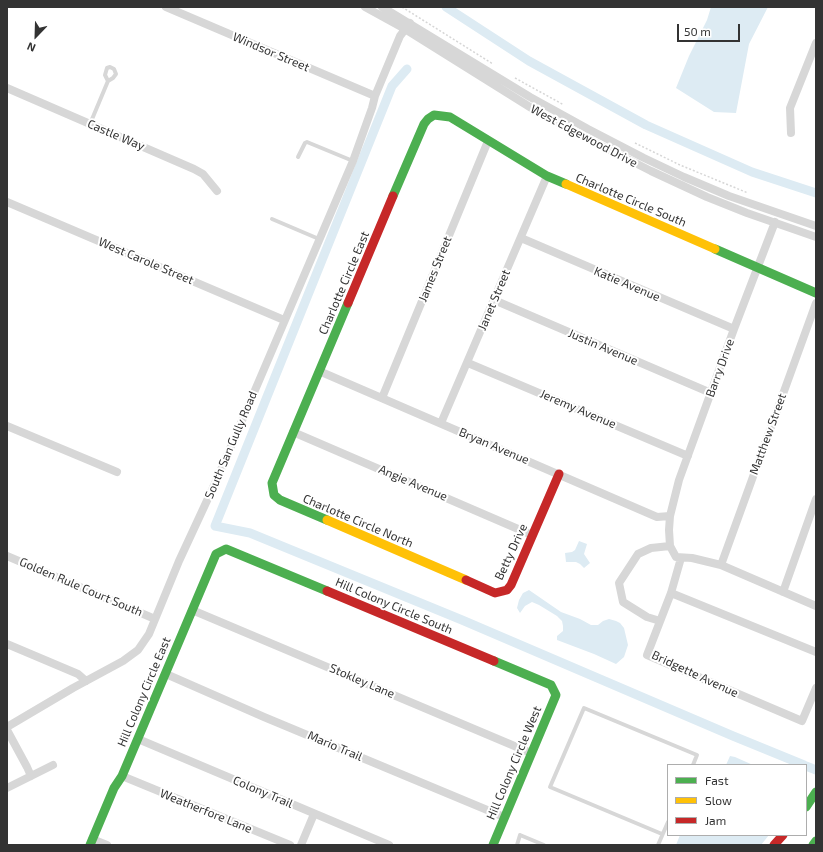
<!DOCTYPE html>
<style>
body{margin:0}
#map{position:relative;width:823px;height:852px;overflow:hidden;background:#fff;font-family:"Exo 2",sans-serif}
canvas{display:block}
.frame{position:absolute;inset:0;border:8px solid #333;pointer-events:none}
.legend{position:absolute;left:667px;top:764px;width:140px;height:72px;box-sizing:border-box;background:#fff;border:1px solid #adadad;margin:0;padding:5px 7px;list-style:none;font-size:12px;color:#333}
.legend li{display:flex;align-items:center;gap:8px;height:20px}
.legend b{width:20px;border:1px solid #adadad}
.north{position:absolute;left:16px;top:16px;width:40px;height:40px;-webkit-text-stroke:3px #fff;paint-order:stroke;rotate:203deg;font-size:11px;font-weight:700;line-height:16px;text-align:center;color:#333}
.north::after{content:'';display:block;margin:auto;width:14px;height:18px;background:#333;clip-path:polygon(50% 0,100% 100%,50% 72%,0 100%)}
.scale{position:absolute;left:677px;top:24px;width:63px;height:18px;box-sizing:border-box;border:2px solid #333;border-top:0;padding-left:5px;font-size:12px;line-height:14px;white-space:nowrap;color:#333;-webkit-text-stroke:3px #fff;paint-order:stroke}
</style>
<div id="map">
<canvas width="823" height="852"></canvas>
<div class="frame"></div>
<ul class="legend">
<li><b style="height:5px;background:#4caf50"></b>Fast</li>
<li><b style="height:5px;background:#ffc107"></b>Slow</li>
<li><b style="height:5px;background:#c62828"></b>Jam</li>
</ul>
<div class="north">N</div>
<div class="scale">50 m</div>
</div>
<script>
const context = document.querySelector('canvas').getContext('2d');
context.lineJoin = 'round';
function fill(path, color) {
  context.fillStyle = color;
  context.fill(path, 'evenodd');
}
function shape(rows) {
  const path = new Path2D();
  for (const r of rows) {
    path.moveTo(r[0], r[1]);
    for (let i = 2; i < r.length; i += 2) path.lineTo(r[i], r[i + 1]);
  }
  return path;
}
function trace(path, color, width, dash) {
  context.strokeStyle = color;
  context.lineWidth = width;
  context.lineCap = dash ? 'butt' : 'round';
  context.setLineDash(dash || []);
  context.stroke(path);
}
function drawText(font, color, halo, rows, align = 'center') {
  context.font = font + ' "Exo 2",sans-serif';
  context.lineWidth = 4;
  context.setLineDash([]);
  context.textBaseline = 'middle';
  context.strokeStyle = halo;
  context.fillStyle = color;
  for (const [text, x, y, turn = 0] of rows) {
    context.save();
    context.translate(x, y);
    context.rotate((+turn || 0) * Math.PI / 180);
    context.textAlign = isNaN(turn) ? turn : align;
    if (halo) context.strokeText(text, 0, 0);
    context.fillText(text, 0, 0);
    context.restore();
  }
}
const water = shape([
 [711,7,768,7,749,44,736,113,714,112,676,88,689,56,707,20],
 [579,541,587,544,584,554,590,563,584,568,580,564,576,562,566,562,565,553,572,552,575,550],
 [529,590,561,612,580,619,591,625,598,625,603,621,609,619,616,621,620,623,624,628,628,645,624,657,616,664,594,654,557,640,557,636,563,631,563,626,562,621,557,616,539,605,532,602,525,606,520,613,517,608,519,600,523,593],
 [730,756,735,757,753,765,726,765],
 [680,835,769,835,761,845,676,845]
]);
const canal = shape([
 [446,7,529,61,646,125,752,172,816,193],
 [407,69,392,86,215,526,250,533,462,620,733,736,804,765],
 [806,766,816,770]
]);
const path = shape([
 [402,7,493,64],
 [515,78,564,105],
 [635,143,680,165,748,193]
]);
const lane = shape([
 [90,124,108,81,113,78,116,74,114,69,110,67,107,68,105,75,108,81],
 [298,157,305,143,307,142,353,161],
 [272,219,319,239],
 [662,834,550,787,584,708,697,755,693,765],
 [517,845,520,835,544,845],
 [658,845,668,822]
]);
const street = shape([
 [166,7,375,96],
 [365,7,405,29,533,109,592,141,651,171,707,197,747,213,816,237],
 [382,7,530,97,588,129,644,158,684,177,729,196,816,226],
 [7,88,194,169,203,174,217,191],
 [791,133,790,108,816,43],
 [7,202,284,320],
 [775,222,734,329,679,480,670,516,669,530,670,546,676,557,692,558,721,565,816,606],
 [521,238,734,329],
 [494,300,711,393],
 [468,363,688,456],
 [319,371,657,517,670,516],
 [382,398,488,141],
 [441,423,547,176],
 [7,426,117,472],
 [293,432,532,535],
 [7,556,155,619],
 [681,558,671,593,647,655,802,721,816,688],
 [721,565,816,303],
 [783,592,816,499],
 [671,593,816,652],
 [192,610,531,753],
 [660,621,647,617,623,602,619,583,638,554,651,548,670,546],
 [7,644,78,674,86,681],
 [166,674,264,717,504,817],
 [7,727,73,688,123,661,138,650,149,634,179,561,217,479,353,161,372,108,375,96,400,36,410,23],
 [7,730,27,767,31,776],
 [138,739,389,845],
 [122,776,290,845],
 [7,788,53,765],
 [92,839,107,845],
 [301,845,314,814]
]);
const fast = shape([
 [393,196,424,124,428,119,434,115,450,117,547,176,566,184],
 [715,249,816,293],
 [327,520,280,500,274,495,272,483,348,303],
 [806,807,816,792],
 [90,845,114,788,122,776,216,554,226,549,327,591],
 [493,845,556,695,551,685,494,661],
 [813,845,816,841]
]);
const slow = shape([
 [566,184,715,249],
 [327,520,466,580]
]);
const jam = shape([
 [348,303,393,196],
 [466,580,495,593,507,590,511,585,559,474],
 [327,591,494,661],
 [774,845,783,835]
]);
const streetNames = [
 ["Windsor Street",271,52,23],
 ["Castle Way",116,135,23],
 ["West Edgewood Drive",584,136,28],
 ["Charlotte Circle South",631,200,23],
 ["West Carole Street",146,261,23],
 ["James Street",435,269,-68],
 ["Charlotte Circle East",344,283,-67],
 ["Katie Avenue",627,284,23],
 ["Janet Street",494,300,-67],
 ["Justin Avenue",603,347,23],
 ["Barry Drive",720,368,-70],
 ["Jeremy Avenue",578,409,23],
 ["Matthew Street",768,434,-70],
 ["South San Gully Road",231,445,-67],
 ["Bryan Avenue",494,446,23],
 ["Angie Avenue",413,483,23],
 ["Charlotte Circle North",358,521,23],
 ["Betty Drive",511,552,-65],
 ["Golden Rule Court South",81,587,23],
 ["Hill Colony Circle South",394,606,23],
 ["Bridgette Avenue",695,674,25],
 ["Stokley Lane",362,681,23],
 ["Hill Colony Circle East",144,692,-67],
 ["Mario Trail",335,746,23],
 ["Hill Colony Circle West",514,763,-67],
 ["Colony Trail",263,792,23],
 ["Weatherfore Lane",206,811,22]
];
fill(water, '#ddebf3');
trace(canal, '#ddebf3', 9);
trace(path, '#d6d6d6', 1.5, [2, 2]);
trace(lane, '#d7d7d7', 4);
trace(street, '#d7d7d7', 8);
trace(fast, '#4caf50', 9);
trace(slow, '#ffc107', 9);
trace(jam, '#c62828', 9);
drawText('12px', '#333', '#fff', streetNames);
</script>
